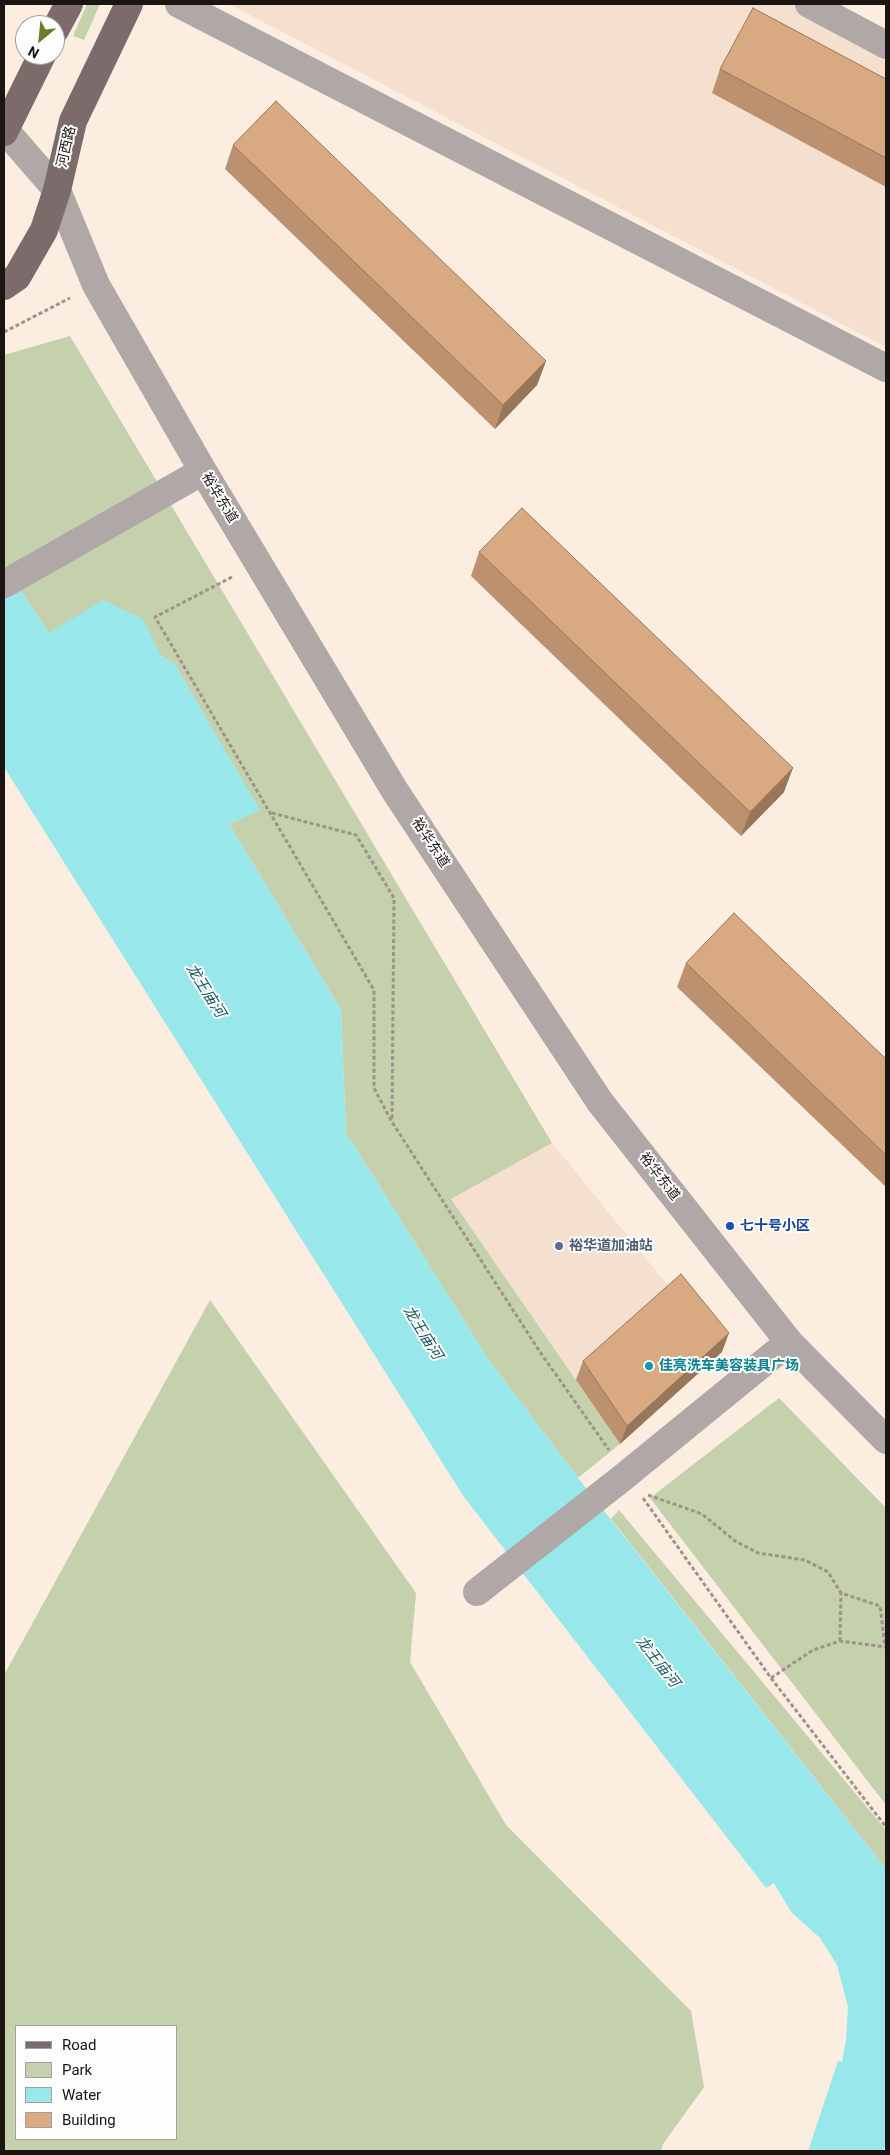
<!DOCTYPE html>
<meta charset="utf-8">
<style>
body{margin:0}
#map{position:relative;width:890px;height:2155px;overflow:hidden;background:#fcede1;font-family:Roboto,sans-serif}
canvas{display:block}
.frame{position:absolute;inset:0;border:5px solid #1a1511;pointer-events:none}
.legend{position:absolute;left:15px;top:2025px;width:162px;height:115px;box-sizing:border-box;background:#fdfdfd;border:1px solid #a2a09f;margin:0;padding:6px 9px;list-style:none;font-size:15px;color:#1a1511}
.legend li{display:flex;align-items:center;gap:10px;height:25px}
.legend b{width:25px;border:1px solid #a2a09f}
.north{position:absolute;left:15px;top:15px;width:50px;height:50px;box-sizing:border-box;background:#fdfdfd;border:1px solid #a2a09f;border-radius:50%;rotate:208deg;font-size:14px;font-weight:700;line-height:20px;text-align:center;color:#1a1511}
.north::after{content:'';display:block;margin:auto;width:18px;height:22px;background:#6e7d2b;clip-path:polygon(50% 0,100% 100%,50% 72%,0 100%)}
</style>
<div id="map">
<canvas width="890" height="2155"></canvas>
<div class="frame"></div>
<ul class="legend">
<li><b style="height:6px;background:#7b6c6b"></b>Road</li>
<li><b style="height:14px;background:#c5d0ad"></b>Park</li>
<li><b style="height:14px;background:#98e7eb"></b>Water</li>
<li><b style="height:14px;background:#d9a981"></b>Building</li>
</ul>
<div class="north">N</div>
</div>
<script>
const context = document.querySelector('canvas').getContext('2d');
context.lineJoin = 'round';
function fill(path, color) {
  context.fillStyle = color;
  context.fill(path, 'evenodd');
}
function shape(rows) {
  const path = new Path2D();
  for (const r of rows) {
    path.moveTo(r[0], r[1]);
    for (let i = 2; i < r.length; i += 2) path.lineTo(r[i], r[i + 1]);
  }
  return path;
}
function trace(path, color, width, dash) {
  context.strokeStyle = color;
  context.lineWidth = width;
  context.lineCap = dash ? 'butt' : 'round';
  context.setLineDash(dash || []);
  context.stroke(path);
}
function drawText(font, color, halo, rows, align = 'center') {
  context.font = font + ' Roboto,"Noto Sans SC",sans-serif';
  context.lineWidth = 4;
  context.setLineDash([]);
  context.textBaseline = 'middle';
  context.strokeStyle = halo;
  context.fillStyle = color;
  for (const [text, x, y, turn = 0] of rows) {
    context.save();
    context.translate(x, y);
    context.rotate((+turn || 0) * Math.PI / 180);
    context.textAlign = isNaN(turn) ? turn : align;
    if (halo) context.strokeText(text, 0, 0);
    context.fillText(text, 0, 0);
    context.restore();
  }
}
const built = shape([
 [229,4,807,4,886,45,886,347],
 [552,1143,674,1293,576,1380,450,1199]
]);
const green = shape([
 [87,4,100,4,84,40,73,36],
 [70,336,552,1143,451,1199,620,1444,578,1478,488,1359,346,1133,341,1010,229,824,259,810,174,663,161,656,49,633,4,565,4,355],
 [210,1300,416,1593,410,1662,506,1825,691,2011,704,2087,663,2144,661,2151,4,2151,4,1675],
 [176,2026,176,2139,16,2139,16,2026],
 [779,1398,886,1508,886,1805,650,1498],
 [619,1510,886,1830,886,1869,611,1519]
]);
const water = shape([
 [4,565,49,633,103,600,143,619,161,656,174,663,260,810,229,824,341,1010,346,1133,488,1359,578,1478,886,1869,886,2144,883,2151,808,2151,838,2061,842,2062,846,2040,848,2007,837,1965,820,1938,791,1912,774,1883,766,1888,464,1497,4,767]
]);
const path = shape([
 [4,332,70,298],
 [232,577,155,617,374,990,374,1088,392,1122,540,1352,609,1450],
 [272,813,356,835,394,898,392,1121],
 [648,1495,702,1514,735,1541,758,1553,805,1560,828,1572,841,1593,880,1606,885,1645],
 [643,1498,771,1678,886,1827],
 [840,1641,841,1593],
 [771,1678,813,1650,840,1641,886,1647]
]);
const minor = shape([
 [179,4,886,368],
 [809,4,886,45],
 [4,129,57,190,96,285,203,471,395,791,600,1102,789,1342,886,1440],
 [4,584,203,471],
 [477,1592,621,1479,789,1342]
]);
const major = shape([
 [55,30,69,4],
 [4,132,42,55],
 [4,286,17,277,44,230,57,190,73,121,129,4]
]);
const wall = shape([
 [720,69,886,79,886,187,712,93],
 [233,145,546,361,537,385,495,429,225,169],
 [479,552,784,792,741,836,471,576],
 [686,963,886,1059,886,1187,677,987],
 [722,1352,620,1444,576,1380,583,1361]
]);
const shadedWall = shape([
 [546,361,537,385,495,429,503,405],
 [793,768,784,792,741,836,750,812],
 [729,1333,722,1352,620,1444,627,1426]
]);
const building = shape([
 [753,8,886,79,886,158,720,69,753,8],
 [276,101,546,361,503,405,233,145,276,101],
 [522,508,793,768,750,812,479,552,522,508],
 [734,913,886,1059,886,1155,686,963,734,913],
 [681,1274,729,1333,627,1426,583,1361,681,1274]
]);
const markers = [
 [730,1226,5,"#1a4fb4"],
 [559,1246,5,"#5c6f8a"],
 [649,1366,5,"#0f9aa8"]
];
const streetNames = [
 ["河西路",67,147,-77],
 ["裕华东道",219,498,59],
 ["裕华东道",430,843,57],
 ["裕华东道",659,1177,52]
];
const transitNames = [
 ["七十号小区",740,1226]
];
const serviceNames = [
 ["裕华道加油站",569,1246]
];
const cultureNames = [
 ["佳亮洗车美容装具广场",659,1366]
];
const waterNames = [
 ["龙王庙河",205,991,58],
 ["龙王庙河",422,1333,58],
 ["龙王庙河",657,1662,52]
];
fill(built, '#f5dfce');
fill(green, '#c5d0ad');
fill(water, '#98e7eb');
trace(path, '#9e938b', 3, [4, 2.5]);
trace(minor, '#b0a7a7', 28);
trace(major, '#7b6c6b', 28);
fill(wall, '#bb916f');
fill(shadedWall, '#98765a');
fill(building, '#d9a981');
trace(building, '#98765a', 1);
for (const [x, y, r, color] of markers) {
  const dot = new Path2D();
  dot.arc(x, y, r, 0, 2 * Math.PI);
  context.fillStyle = color;
  context.fill(dot);
  trace(dot, '#fdfdfd', 2);
}
drawText('14px', '#1a1511', '#fdfdfd', streetNames);
drawText('bold 14px', '#164399', '#fdfdfd', transitNames, 'left');
drawText('bold 14px', '#4e5e75', '#fdfdfd', serviceNames, 'left');
drawText('bold 14px', '#0d838f', '#fdfdfd', cultureNames, 'left');
drawText('italic 15px', '#1a5c60', '#fdfdfd', waterNames);
</script>
